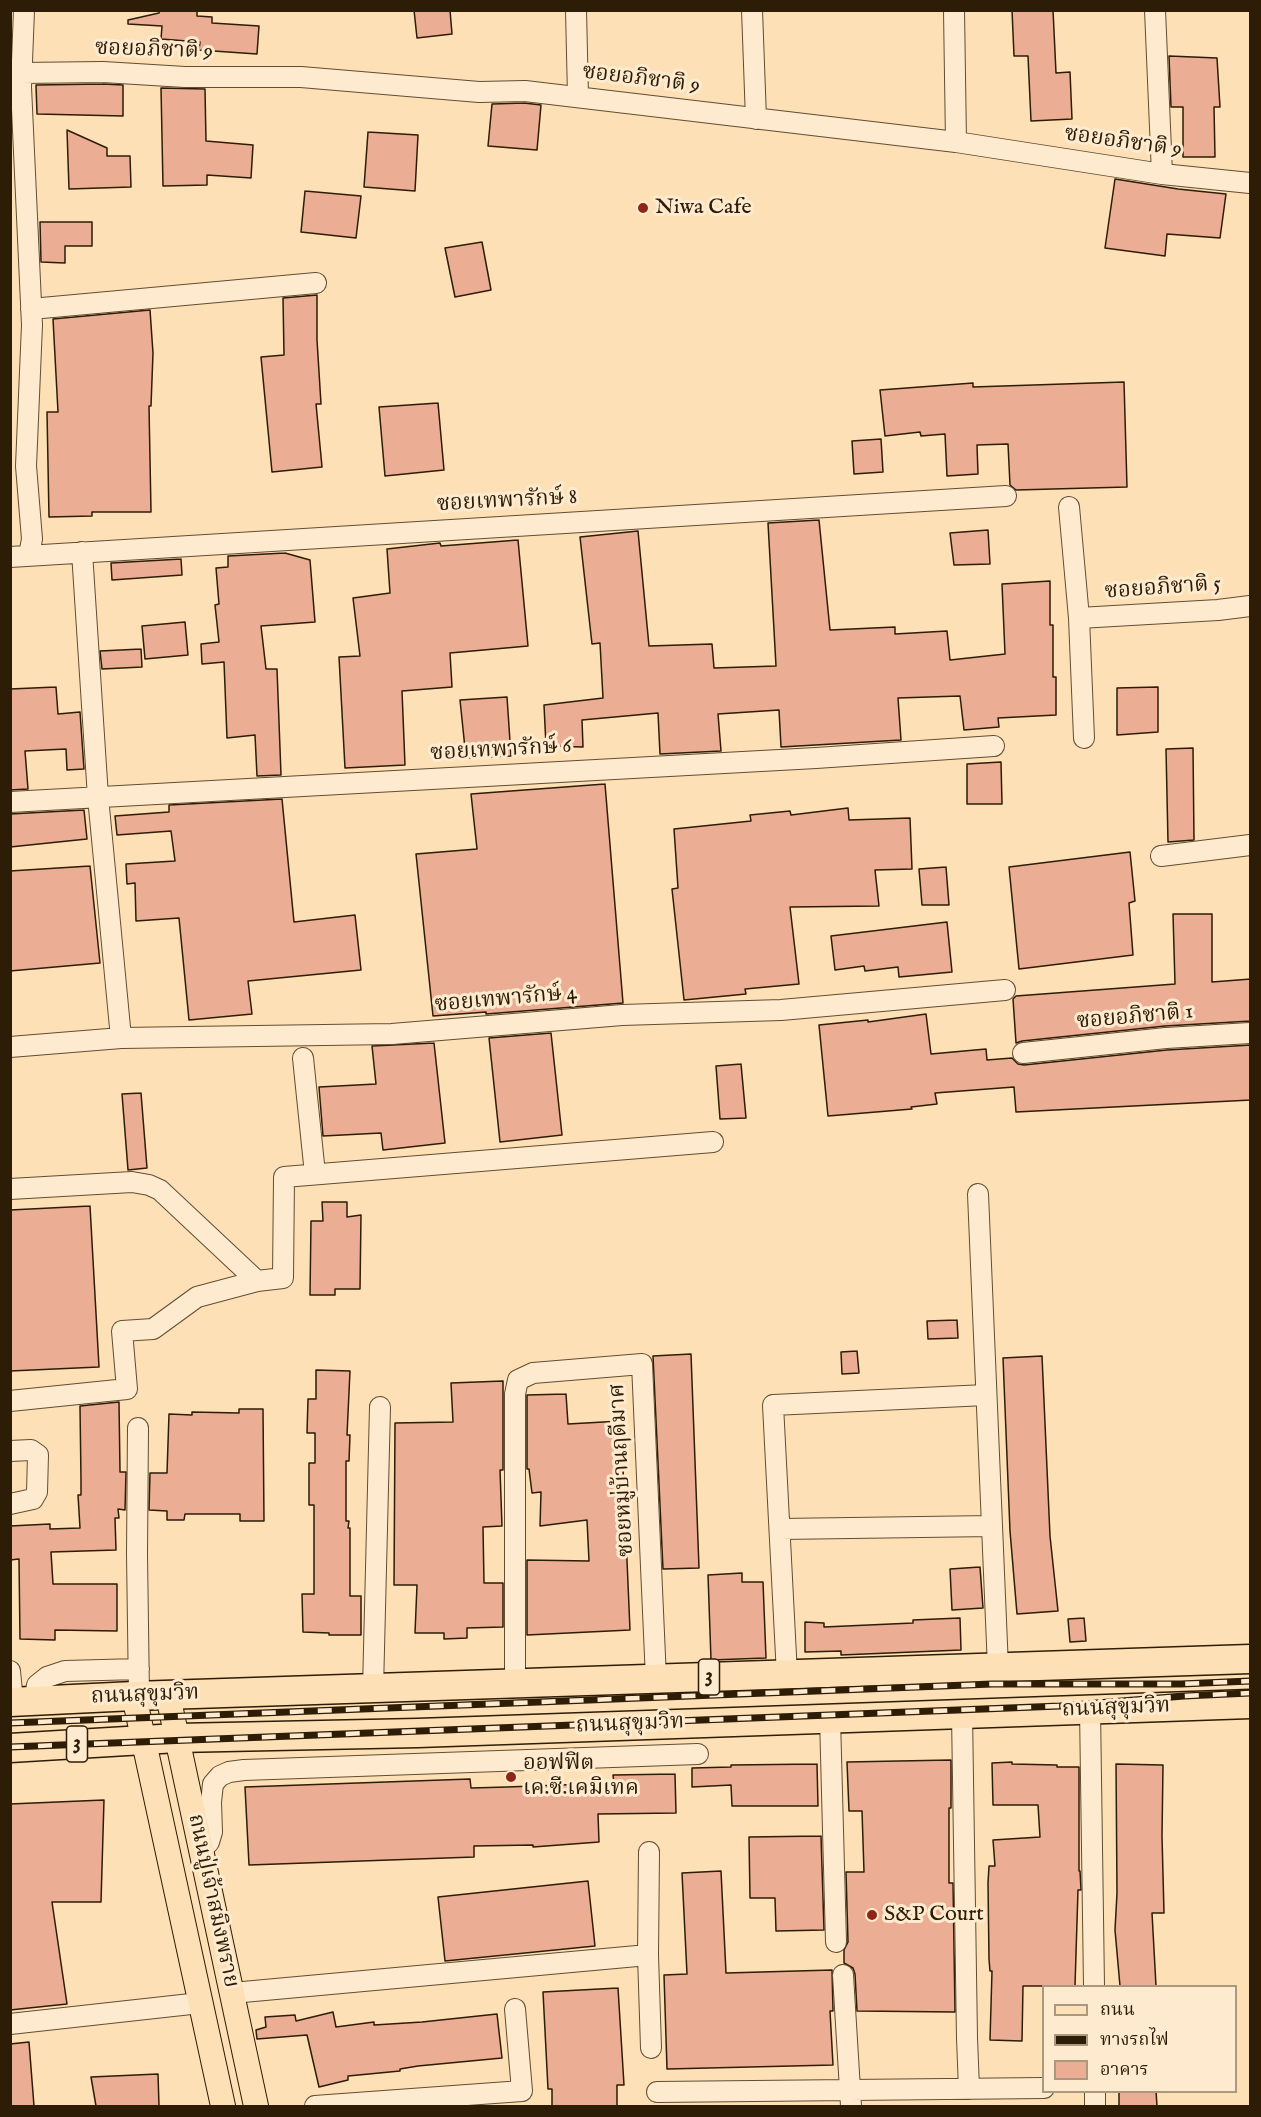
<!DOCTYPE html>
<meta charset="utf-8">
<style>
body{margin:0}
#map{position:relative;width:1261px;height:2117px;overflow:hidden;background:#fde0b5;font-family:"IM FELL English","Noto Serif Thai",serif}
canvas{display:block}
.frame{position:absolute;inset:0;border:12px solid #2d1c06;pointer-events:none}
.legend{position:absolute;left:1042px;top:1985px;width:195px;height:108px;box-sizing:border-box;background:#feebcf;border:2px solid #aa987f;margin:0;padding:8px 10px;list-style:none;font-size:18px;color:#2d1c06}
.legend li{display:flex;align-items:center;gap:12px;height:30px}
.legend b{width:30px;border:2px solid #aa987f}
</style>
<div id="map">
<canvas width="1261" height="2117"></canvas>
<div class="frame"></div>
<ul class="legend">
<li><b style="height:8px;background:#fde0b5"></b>ถนน</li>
<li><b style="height:8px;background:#2d1c06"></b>ทางรถไฟ</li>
<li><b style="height:16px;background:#ebad93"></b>อาคาร</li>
</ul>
</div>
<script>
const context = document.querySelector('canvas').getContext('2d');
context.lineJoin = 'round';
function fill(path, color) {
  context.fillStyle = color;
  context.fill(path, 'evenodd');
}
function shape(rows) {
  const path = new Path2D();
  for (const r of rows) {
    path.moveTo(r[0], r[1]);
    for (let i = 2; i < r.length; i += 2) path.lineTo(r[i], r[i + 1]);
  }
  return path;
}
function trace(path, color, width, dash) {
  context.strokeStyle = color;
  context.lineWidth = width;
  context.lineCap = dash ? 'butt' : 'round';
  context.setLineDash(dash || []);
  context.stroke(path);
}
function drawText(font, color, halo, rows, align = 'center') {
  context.font = font + ' "IM FELL English","Noto Serif Thai",serif';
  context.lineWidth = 6;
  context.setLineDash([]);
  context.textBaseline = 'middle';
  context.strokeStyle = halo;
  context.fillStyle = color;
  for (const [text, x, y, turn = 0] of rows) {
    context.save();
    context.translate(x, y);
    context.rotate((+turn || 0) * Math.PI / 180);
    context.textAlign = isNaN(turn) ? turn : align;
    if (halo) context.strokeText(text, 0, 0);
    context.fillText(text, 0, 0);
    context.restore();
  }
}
const building = shape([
 [160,10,197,10,197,16,212,17,212,23,259,26,257,54,199,50,200,42,161,39,162,26,128,24,128,20,159,13,160,10],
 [414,10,450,10,452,34,417,38,414,10],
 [1012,10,1053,10,1056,73,1070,72,1072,119,1031,121,1028,56,1014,56,1012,10],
 [1169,56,1217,58,1220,107,1214,107,1215,157,1183,157,1183,107,1171,107,1169,56],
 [103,84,123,85,123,116,37,114,36,85,103,84],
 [161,88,205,89,206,141,253,145,251,178,207,175,207,185,163,186,161,88],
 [524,103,541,105,537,150,488,146,492,104,524,103],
 [67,130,107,148,107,156,130,156,131,187,69,189,67,130],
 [368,132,418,135,415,191,364,187,368,132],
 [1115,179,1178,189,1226,194,1220,238,1167,234,1165,256,1105,248,1115,179],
 [305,191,361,196,356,238,301,232,305,191],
 [40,222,92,222,92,246,65,246,65,263,41,262,40,222],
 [482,242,491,290,455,297,445,248,482,242],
 [317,295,317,340,321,404,316,404,322,467,272,472,261,357,284,355,283,298,317,295],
 [150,310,153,353,151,406,149,406,151,512,92,512,92,516,49,517,47,412,58,412,53,319,150,310],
 [1124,382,1127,487,1016,490,1010,485,1008,444,977,445,978,474,947,476,945,434,921,436,920,432,885,436,880,390,973,383,973,387,1124,382],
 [438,403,444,470,385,476,379,407,438,403],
 [881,439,883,472,854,474,852,441,881,439],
 [819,520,830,630,895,627,895,634,947,631,950,660,1005,654,1002,584,1050,581,1050,625,1053,625,1053,677,1056,677,1056,715,998,718,999,727,964,730,960,696,898,698,901,740,781,747,779,710,718,714,721,751,660,754,658,713,582,720,583,747,546,746,544,705,603,698,600,643,592,644,580,537,638,531,649,646,712,644,714,668,776,666,768,523,819,520],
 [988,530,990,564,954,565,950,533,988,530],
 [518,540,528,646,450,653,452,687,402,691,405,765,345,768,339,657,360,656,353,598,390,593,387,549,440,543,441,546,518,540],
 [285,553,310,560,315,622,261,626,266,669,277,669,281,775,257,776,255,735,227,738,224,662,202,664,201,644,219,642,215,605,219,604,216,568,228,567,228,556,285,553],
 [181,559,182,575,112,580,111,563,181,559],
 [185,622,188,655,145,659,142,626,185,622],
 [141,649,142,667,102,669,100,651,141,649],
 [56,687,58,714,80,712,84,769,67,770,66,749,25,751,28,789,10,790,10,689,56,687],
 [1158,687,1158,732,1117,735,1117,688,1158,687],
 [507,697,511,756,466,758,460,700,507,697],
 [1193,748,1194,840,1168,842,1166,749,1193,748],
 [1001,762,1002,804,967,804,967,764,1001,762],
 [605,784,623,1003,486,1014,486,1012,433,1016,416,854,477,849,471,794,605,784],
 [282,799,294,922,355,915,361,970,248,981,252,1014,189,1020,179,918,136,921,135,883,127,884,126,864,175,861,171,831,117,835,115,816,169,812,169,805,282,799],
 [848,808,849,820,910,818,912,869,875,870,879,906,790,907,799,984,745,989,746,994,684,1000,672,889,678,888,674,829,751,821,750,815,790,811,791,815,848,808],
 [84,810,87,839,10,847,10,814,84,810],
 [1130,852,1135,901,1129,903,1133,955,1019,969,1009,867,1130,852],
 [90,866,100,963,10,971,10,871,90,866],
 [946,867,949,905,922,905,919,869,946,867],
 [1173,914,1212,914,1212,982,1251,979,1251,1021,1165,1026,1022,1041,1016,1043,1013,999,1016,996,1175,984,1173,914],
 [947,922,952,972,899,977,898,967,865,971,864,966,835,970,831,936,947,922],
 [926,1014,931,1054,986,1049,987,1060,1012,1058,1018,1064,1024,1065,1167,1050,1251,1045,1251,1100,1016,1112,1014,1087,935,1093,937,1104,911,1107,912,1109,828,1116,819,1025,868,1020,868,1022,926,1014],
 [551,1033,562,1135,500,1142,489,1038,551,1033],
 [434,1043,445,1143,383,1150,381,1133,323,1136,319,1087,376,1084,372,1046,434,1043],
 [741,1064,746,1118,720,1119,716,1066,741,1064],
 [141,1093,147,1168,128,1170,122,1094,141,1093],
 [322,1202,347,1202,347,1217,361,1215,360,1289,335,1289,335,1295,310,1295,311,1221,323,1221,322,1202],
 [90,1206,99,1367,10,1371,10,1210,90,1206],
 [957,1320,958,1338,928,1339,927,1321,957,1320],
 [857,1351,859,1373,842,1374,841,1352,857,1351],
 [691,1354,699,1568,663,1569,653,1356,691,1354],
 [1042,1356,1050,1536,1058,1611,1017,1614,1010,1531,1003,1358,1042,1356],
 [316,1370,350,1371,347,1435,350,1435,349,1461,346,1461,346,1521,349,1521,348,1528,350,1528,350,1596,361,1596,361,1635,329,1635,329,1633,303,1632,302,1594,314,1594,314,1505,309,1505,309,1463,315,1463,315,1433,307,1433,308,1399,316,1399,316,1370],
 [503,1381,503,1470,500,1470,502,1526,483,1527,484,1583,503,1583,503,1627,467,1628,467,1638,444,1639,444,1633,415,1633,417,1585,394,1585,395,1423,453,1422,451,1383,503,1381],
 [566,1394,568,1424,621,1421,630,1630,527,1635,527,1560,589,1561,587,1520,540,1526,541,1492,532,1493,529,1469,527,1469,527,1395,566,1394],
 [119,1402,120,1472,126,1472,125,1510,118,1509,119,1518,115,1518,116,1550,51,1552,53,1584,117,1584,117,1631,55,1630,55,1640,20,1639,19,1559,10,1560,10,1526,50,1524,50,1529,80,1528,78,1495,81,1495,81,1480,80,1406,119,1402],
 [239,1409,263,1409,264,1521,240,1521,240,1514,185,1514,184,1520,167,1520,167,1511,149,1510,150,1473,167,1473,169,1414,192,1415,192,1412,239,1413,239,1409],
 [980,1567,983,1608,952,1610,950,1569,980,1567],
 [742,1573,742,1582,763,1582,766,1658,711,1660,708,1575,742,1573],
 [960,1618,961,1650,841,1655,841,1651,805,1652,805,1622,824,1623,824,1627,913,1623,913,1620,960,1618],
 [1084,1618,1086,1641,1070,1642,1068,1619,1084,1618],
 [951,1760,951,1808,949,1808,949,1883,953,1883,955,2012,857,2011,855,1974,853,1968,844,1963,844,1950,848,1942,846,1872,864,1872,862,1811,849,1811,847,1762,951,1760],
 [1012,1762,1012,1764,1057,1765,1057,1767,1079,1767,1079,1871,1080,1871,1081,1890,1078,1890,1075,1986,1023,1986,1022,2041,990,2040,992,1971,990,1971,989,1959,988,1883,989,1866,995,1866,993,1840,1040,1837,1038,1805,993,1805,992,1763,1012,1762],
 [817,1764,818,1806,732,1806,731,1785,692,1787,692,1768,731,1767,731,1765,817,1764],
 [1116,1764,1163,1765,1162,1836,1164,1913,1152,1913,1156,1986,1120,1986,1115,1930,1117,1893,1116,1764],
 [675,1774,676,1813,598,1814,599,1842,533,1847,533,1845,474,1846,474,1857,249,1865,245,1787,470,1779,471,1788,507,1787,614,1783,613,1775,675,1774],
 [104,1800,101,1902,52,1902,67,2004,10,2010,10,1804,104,1800],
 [821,1836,824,1930,776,1931,775,1898,750,1898,749,1837,821,1836],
 [721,1871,726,1973,832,1970,833,2011,830,2011,833,2065,667,2069,664,1975,687,1974,682,1873,721,1871],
 [588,1881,595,1946,445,1961,438,1897,588,1881],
 [618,1988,624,2085,617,2085,617,2106,552,2106,552,2089,548,2089,543,1992,618,1988],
 [333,2012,336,2027,374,2022,374,2025,422,2022,497,2014,502,2058,418,2066,400,2069,400,2071,348,2076,348,2080,319,2087,307,2035,257,2039,256,2030,266,2027,265,2017,295,2015,296,2021,333,2012],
 [29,2042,34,2106,10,2106,10,2044,29,2042],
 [158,2074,159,2106,96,2106,91,2077,158,2074],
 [1119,2091,1156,2091,1157,2106,1119,2106,1119,2091]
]);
const minor = shape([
 [24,10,21,87,32,325,26,466,32,539,29,555],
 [576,10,578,96],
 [752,10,756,119],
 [954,10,956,142],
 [1155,10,1162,174],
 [21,73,103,72,185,77,301,77,479,92,525,91,956,142,1162,174,1250,183],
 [31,309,316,283],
 [1069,507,1079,618,1084,738],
 [82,552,98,797,121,1038],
 [10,557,1006,496],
 [1079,618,1218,610,1250,606],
 [10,802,816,758,994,746],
 [1161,856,1250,845],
 [10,1047,121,1038,392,1034,622,1015,781,1010,1005,990],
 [1023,1053,1166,1038,1250,1033],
 [303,1058,315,1174],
 [10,1189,132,1182,149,1185,160,1190,257,1281],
 [978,1194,998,1668],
 [10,1401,127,1389,122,1331,153,1329,197,1297,257,1281,283,1278,284,1177,713,1142],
 [138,1428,137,1554,139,1696],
 [10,1451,31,1450,38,1455,37,1492,33,1499,10,1504],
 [780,1529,992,1526],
 [10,1671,13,1702],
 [787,1675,773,1405,986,1395],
 [515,1684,515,1394,518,1380,533,1373,642,1364,656,1679],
 [373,1689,380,1407],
 [34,1701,37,1685,47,1677,65,1671,139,1669],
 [1090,1709,1094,1986],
 [962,1714,967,2038,969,2089],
 [830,1718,836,1942],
 [201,1851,209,1842,212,1832,211,1802,213,1784,220,1776,229,1772,244,1770,698,1754],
 [649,1852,648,1955,651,2048],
 [843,1975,851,2106],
 [232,1993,648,1955],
 [10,2024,200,2003],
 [657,2092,1044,2088],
 [1095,2092,1095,2106],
 [315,2106,522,2091,515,2009]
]);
const major = shape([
 [134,1696,223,2106],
 [168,1696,256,2106]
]);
const highway = shape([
 [10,1702,134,1696,1250,1659],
 [10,1748,177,1738,418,1733,1250,1704]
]);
const rail = shape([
 [10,1723,992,1684,1181,1684,1250,1681],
 [10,1747,1060,1706,1184,1696,1250,1693]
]);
const markers = [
 [643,208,6,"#8f2418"],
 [511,1777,6,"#8f2418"],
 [872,1915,6,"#8f2418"]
];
const shields = [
 [709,1677,21],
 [77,1744,21]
];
const shieldNames = [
 ["3",709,1677],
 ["3",77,1744]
];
const streetNames = [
 ["ซอยอภิชาติ 9",154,51,2],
 ["ซอยอภิชาติ 9",641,80,7],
 ["ซอยอภิชาติ 9",1123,143,8],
 ["ซอยเทพารักษ์ 8",507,502,-3],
 ["ซอยอภิชาติ 5",1163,589,-4],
 ["ซอยเทพารักษ์ 6",501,751,-3],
 ["ซอยเทพารักษ์ 4",506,1000,-5],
 ["ซอยอภิชาติ 1",1135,1018,-5],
 ["ซอยหมู่บ้านฤดีมาศ",623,1470,-93],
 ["ถนนสุขุมวิท",145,1696,-2],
 ["ถนนสุขุมวิท",1116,1709,-2],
 ["ถนนสุขุมวิท",630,1725,-2],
 ["ถนนปู่เจ้าสมิงพราย",212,1901,78]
];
const poiNames = [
 ["Niwa Cafe",655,208],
 ["ออฟฟิต",523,1764],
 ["เค.ซี.เคมิเทค",523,1789],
 ["S&P Court",884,1915]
];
fill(building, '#ebad93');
trace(building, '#2d1c06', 1.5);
trace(minor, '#614d32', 22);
trace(major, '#2d1c06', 26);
trace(highway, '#2d1c06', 31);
trace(minor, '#feebcf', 20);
trace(major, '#fde0b5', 24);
trace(highway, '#fde0b5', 28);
trace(rail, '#2d1c06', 7);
trace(rail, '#feebcf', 4.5, [14]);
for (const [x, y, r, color] of markers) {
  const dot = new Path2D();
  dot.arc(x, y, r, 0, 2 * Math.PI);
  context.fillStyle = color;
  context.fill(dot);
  trace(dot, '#feebcf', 2);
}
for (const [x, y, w] of shields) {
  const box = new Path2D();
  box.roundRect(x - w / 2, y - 18, w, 36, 4.5);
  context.fillStyle = '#feebcf';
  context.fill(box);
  trace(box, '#2d1c06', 1.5);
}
drawText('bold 21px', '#2d1c06', null, shieldNames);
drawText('22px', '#2d1c06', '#feebcf', streetNames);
drawText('22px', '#2d1c06', '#feebcf', poiNames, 'left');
</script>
